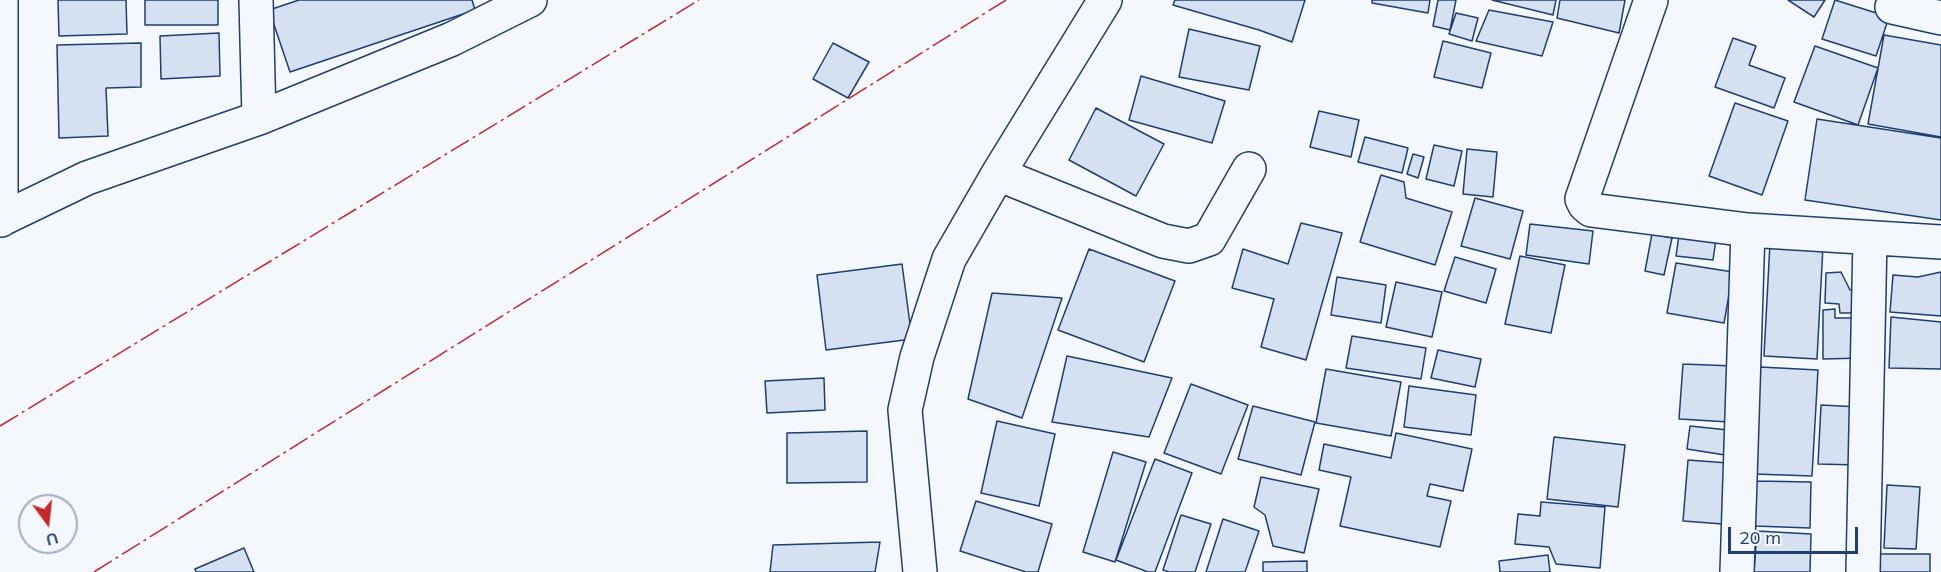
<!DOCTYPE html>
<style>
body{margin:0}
#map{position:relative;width:1941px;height:572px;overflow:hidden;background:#f4f7fb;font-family:Mulish,sans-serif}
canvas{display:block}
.north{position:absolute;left:18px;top:494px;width:60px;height:60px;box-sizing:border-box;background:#f4f7fb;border:2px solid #9eadc5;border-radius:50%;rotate:165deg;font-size:16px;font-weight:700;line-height:24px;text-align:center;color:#1d3f73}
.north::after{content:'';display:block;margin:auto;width:21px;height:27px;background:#c62828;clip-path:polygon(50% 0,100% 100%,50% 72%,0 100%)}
.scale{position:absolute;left:1728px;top:527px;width:130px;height:27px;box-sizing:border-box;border:3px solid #1d3f73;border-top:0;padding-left:8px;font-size:18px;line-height:21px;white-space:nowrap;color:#1d3f73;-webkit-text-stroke:4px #f4f7fb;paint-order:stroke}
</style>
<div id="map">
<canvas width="1941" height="572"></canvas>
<div class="north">U</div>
<div class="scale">20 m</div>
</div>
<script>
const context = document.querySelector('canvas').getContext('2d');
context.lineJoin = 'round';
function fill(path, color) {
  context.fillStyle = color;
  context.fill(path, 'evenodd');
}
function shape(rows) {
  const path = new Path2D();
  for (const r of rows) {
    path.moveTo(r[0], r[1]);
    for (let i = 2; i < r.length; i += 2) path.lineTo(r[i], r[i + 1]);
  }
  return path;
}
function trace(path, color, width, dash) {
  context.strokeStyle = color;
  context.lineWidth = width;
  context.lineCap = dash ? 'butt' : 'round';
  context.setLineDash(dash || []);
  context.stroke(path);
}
const building = shape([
 [58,0,126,0,127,34,59,36,58,0],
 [145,0,218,0,218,25,145,25,145,0],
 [299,0,472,0,475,10,290,72,269,10,299,0],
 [1175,0,1305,0,1292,42,1259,30,1173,5,1175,0],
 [1372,0,1430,0,1428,13,1372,3,1372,0],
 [1438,0,1456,0,1450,30,1433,26,1438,0],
 [1492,0,1556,0,1553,15,1492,0],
 [1560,0,1625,0,1619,33,1557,18,1560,0],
 [1788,0,1825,0,1814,17,1788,0],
 [1835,0,1889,17,1876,56,1822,39,1835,0],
 [1489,10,1553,22,1542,56,1476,41,1489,10],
 [1456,13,1478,18,1472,41,1449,34,1456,13],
 [1189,29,1260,46,1249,90,1179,77,1189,29],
 [219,33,220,76,161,79,160,36,219,33],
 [1884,35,1941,45,1941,137,1868,124,1884,35],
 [1733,38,1756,46,1749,65,1785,78,1774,108,1715,87,1733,38],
 [1443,41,1491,53,1482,88,1434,77,1443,41],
 [141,43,141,87,106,88,108,136,59,138,57,45,141,43],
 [833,43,869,62,848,98,813,79,833,43],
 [1815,46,1878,68,1858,125,1794,102,1815,46],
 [1141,76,1225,101,1212,143,1129,120,1141,76],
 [1735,103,1788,121,1762,195,1709,176,1735,103],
 [1096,108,1164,144,1136,196,1069,160,1096,108],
 [1319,111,1359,120,1351,157,1310,147,1319,111],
 [1817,119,1941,138,1941,220,1805,200,1817,119],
 [1365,137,1408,148,1402,173,1358,162,1365,137],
 [1434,145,1462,151,1454,186,1426,179,1434,145],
 [1467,149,1497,152,1493,197,1463,194,1467,149],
 [1413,154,1424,157,1418,178,1407,174,1413,154],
 [1381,175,1404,182,1406,198,1452,212,1435,265,1360,242,1381,175],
 [1475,198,1523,211,1510,259,1461,246,1475,198],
 [1301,223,1342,233,1306,360,1261,347,1274,299,1232,288,1243,249,1288,264,1301,223],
 [1530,224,1593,231,1589,264,1526,255,1530,224],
 [1652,234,1672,238,1664,275,1645,271,1652,234],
 [1679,235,1716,239,1713,260,1676,256,1679,235],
 [1770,243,1823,246,1817,359,1764,356,1770,243],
 [1089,249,1175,281,1144,362,1058,330,1089,249],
 [1520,256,1565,265,1551,333,1505,324,1520,256],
 [1455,257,1496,269,1486,303,1444,291,1455,257],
 [1676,263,1733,272,1724,323,1667,313,1676,263],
 [902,264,912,339,826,350,817,275,902,264],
 [1841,272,1850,290,1864,290,1863,313,1840,313,1839,304,1825,303,1826,273,1841,272],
 [1941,272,1941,316,1890,312,1893,275,1918,277,1941,272],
 [1337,277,1386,285,1381,323,1331,315,1337,277],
 [1396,282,1442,292,1432,337,1386,327,1396,282],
 [992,293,1062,298,1022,418,968,399,992,293],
 [1835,309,1835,318,1863,318,1863,358,1823,359,1823,310,1835,309],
 [1891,317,1941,322,1941,369,1889,368,1891,317],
 [1352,336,1426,348,1421,379,1346,368,1352,336],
 [1438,350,1481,359,1475,387,1431,378,1438,350],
 [1067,356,1172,378,1149,437,1052,422,1067,356],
 [1683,364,1734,366,1729,422,1679,419,1683,364],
 [1760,367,1818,370,1812,476,1755,474,1760,367],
 [1326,369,1401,382,1391,436,1316,423,1326,369],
 [824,378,825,410,767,413,765,381,824,378],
 [1191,384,1248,405,1221,474,1164,453,1191,384],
 [1409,386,1476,395,1471,435,1404,427,1409,386],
 [1821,405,1860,407,1858,465,1818,464,1821,405],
 [1253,406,1315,422,1301,475,1238,459,1253,406],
 [997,421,1055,434,1039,506,981,493,997,421],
 [1690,426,1728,430,1725,455,1687,449,1690,426],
 [867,431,867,482,787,483,787,433,867,431],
 [1396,433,1472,449,1463,491,1430,484,1427,496,1451,501,1440,547,1340,526,1351,477,1319,470,1324,444,1391,458,1396,433],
 [1554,437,1625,445,1618,507,1547,499,1554,437],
 [1113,452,1146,462,1115,562,1083,552,1113,452],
 [1155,459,1192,473,1155,572,1148,572,1116,560,1155,459],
 [1688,460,1728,463,1723,524,1683,521,1688,460],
 [1261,477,1319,489,1304,553,1273,546,1265,515,1254,507,1261,477],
 [1756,481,1811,482,1810,528,1755,526,1756,481],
 [1887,485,1920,487,1916,549,1884,548,1887,485],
 [976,501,1052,524,1038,572,1026,572,960,551,976,501],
 [1541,502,1605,507,1600,568,1556,564,1549,547,1515,544,1518,514,1540,516,1541,502],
 [1181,515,1211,524,1195,572,1169,572,1163,570,1181,515],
 [1223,519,1259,531,1245,572,1206,572,1223,519],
 [1757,531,1811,534,1810,572,1754,572,1757,531],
 [880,542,875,572,770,572,773,545,880,542],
 [244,548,254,572,196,572,195,569,244,548],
 [1878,554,1930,554,1930,572,1878,572,1878,554],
 [1548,555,1550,572,1500,572,1499,561,1548,555],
 [1307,561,1307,572,1263,572,1263,562,1307,561]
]);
const minor = shape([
 [256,0,259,118],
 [1651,0,1582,199,1585,205,1591,210,1748,230],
 [1892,7,1941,18],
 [998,174,1163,241,1189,246,1209,239,1249,169],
 [0,220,87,178,259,118,452,39,530,0],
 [1,220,1,0],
 [920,572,905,410,917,357,949,259,998,174,1105,0],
 [1737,572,1748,230,1941,242],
 [1863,572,1870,238]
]);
const power = shape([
 [0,426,699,0],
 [94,572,1006,0]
]);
fill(building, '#d5e0f0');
trace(building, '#1d3f73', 1.5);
trace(minor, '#1d3f73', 36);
trace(minor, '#f4f7fb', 33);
trace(power, '#c62828', 1.5, [21, 4.5, 3, 4.5]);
</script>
